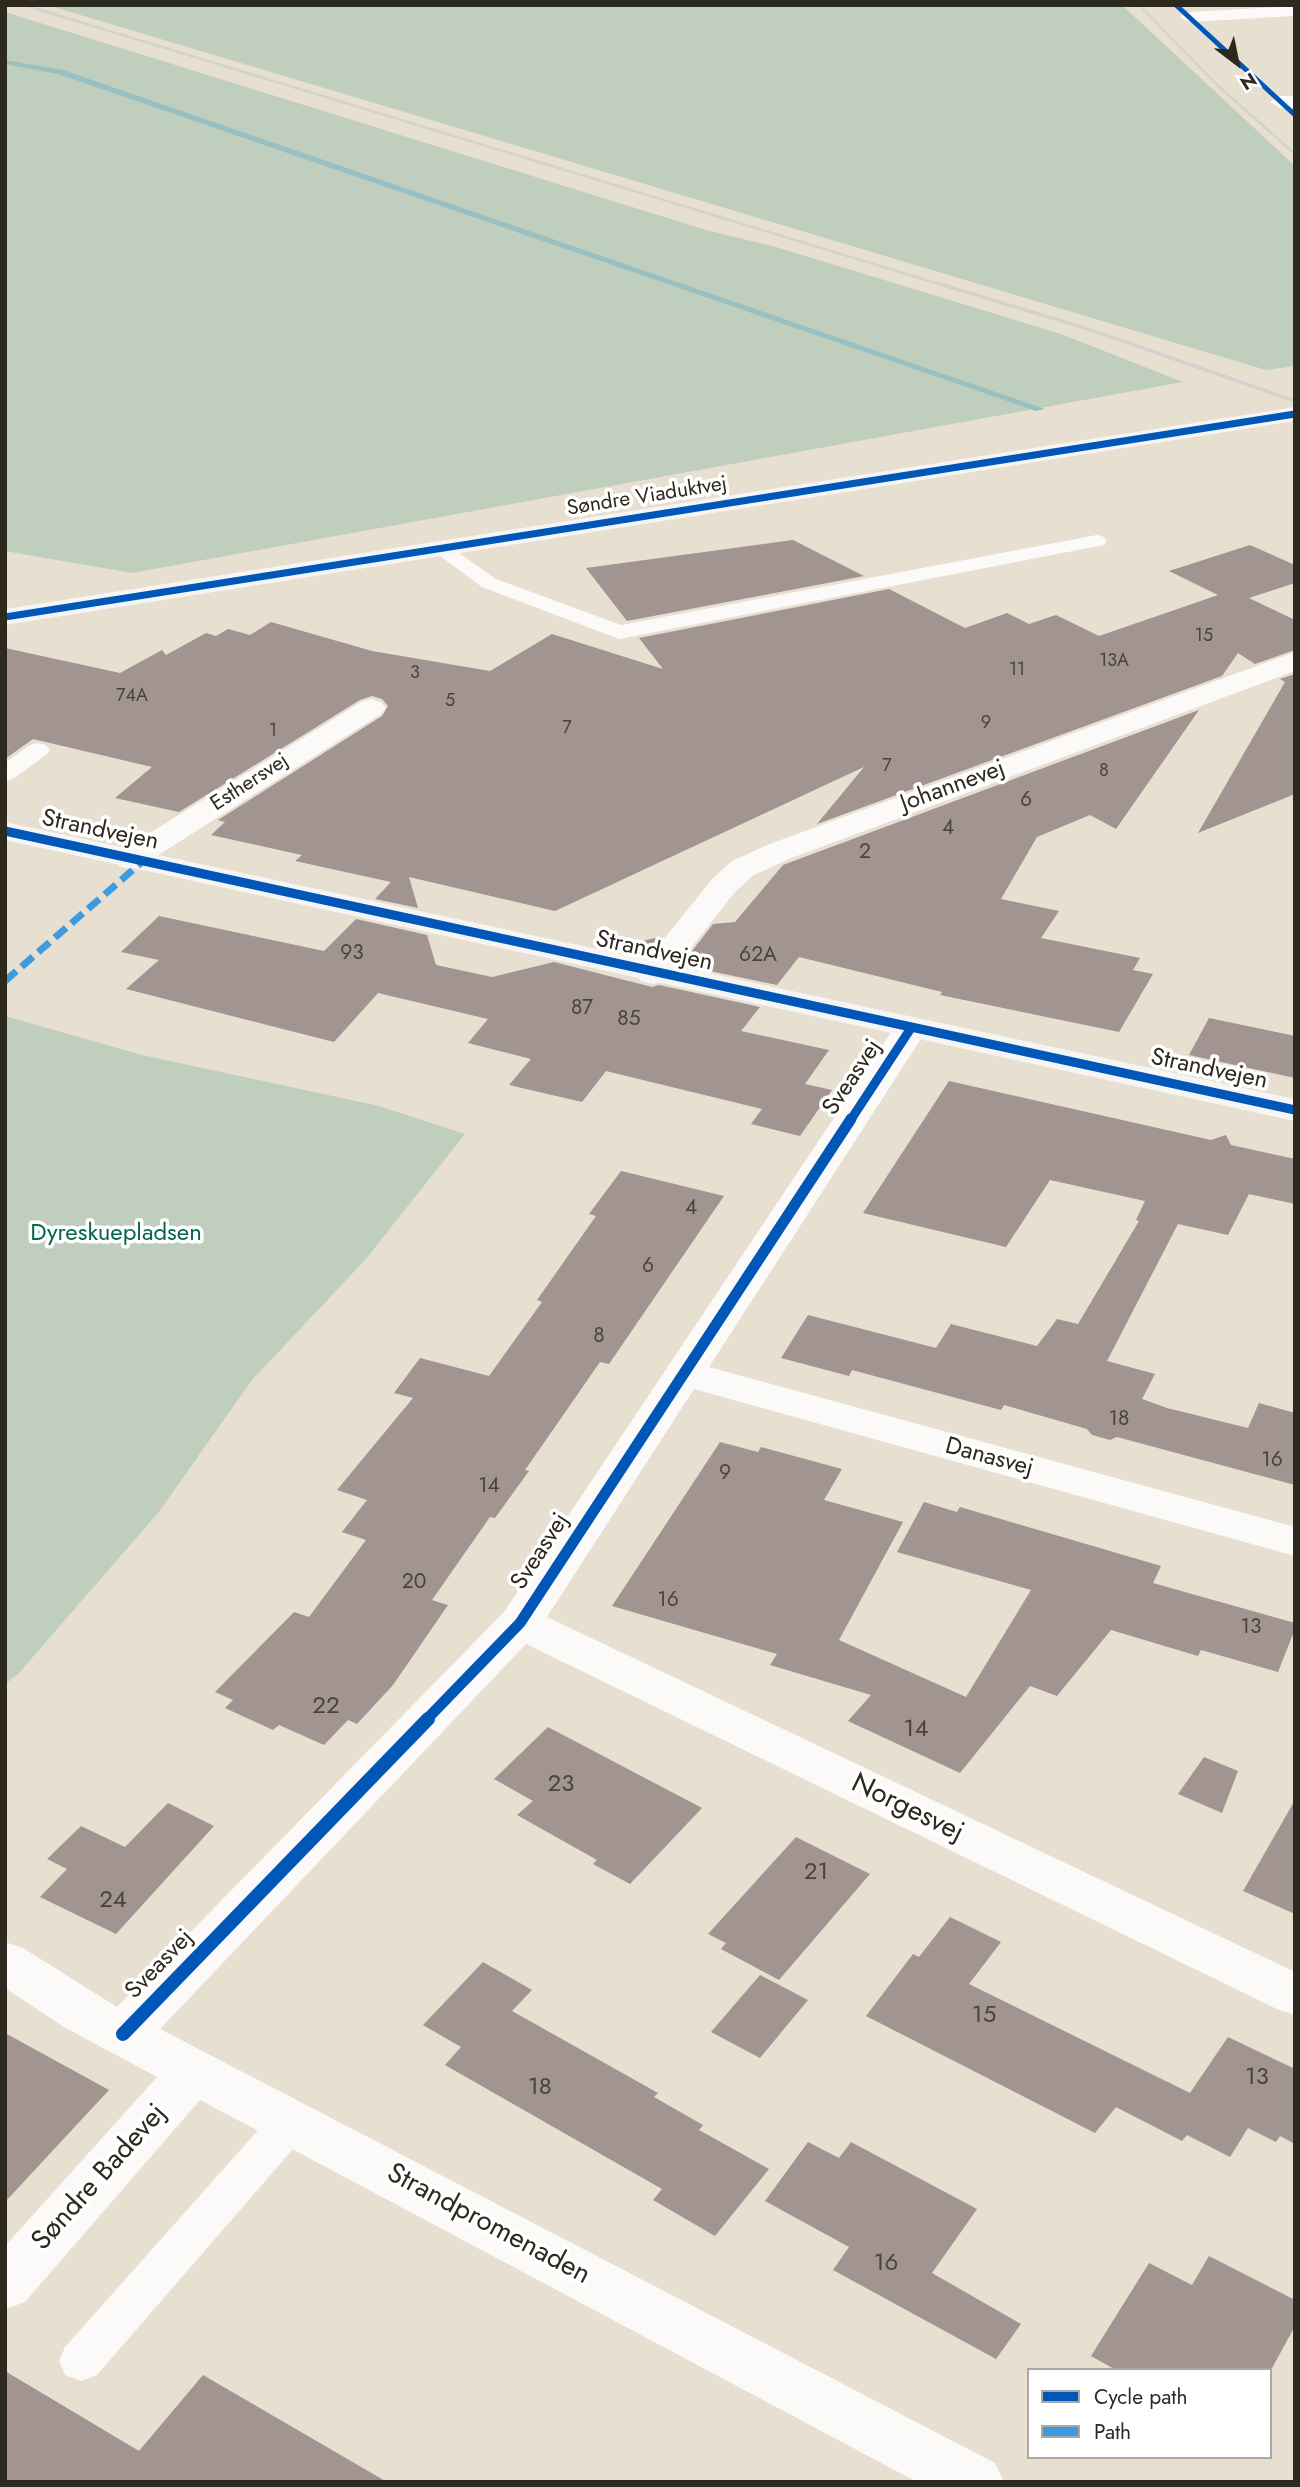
<!DOCTYPE html>
<meta charset="utf-8">
<style>
body{margin:0}
#map{position:relative;width:1300px;height:2487px;overflow:hidden;background:#e7dfd0;font-family:Jost,sans-serif}
canvas{display:block}
.frame{position:absolute;inset:0;border:7px solid #2e291f;pointer-events:none}
.legend{position:absolute;left:1027px;top:2368px;width:245px;height:91px;box-sizing:border-box;background:#fff;border:2px solid #aba9a5;margin:0;padding:9px 12px;list-style:none;font-size:21px;color:#2e291f}
.legend li{display:flex;align-items:center;gap:14px;height:35px}
.legend b{width:35px;border:2px solid #aba9a5}
.north{position:absolute;left:1202px;top:28px;width:70px;height:70px;-webkit-text-stroke:5px #fff;paint-order:stroke;rotate:148deg;font-size:19px;font-weight:700;line-height:28px;text-align:center;color:#2e291f}
.north::after{content:'';display:block;margin:auto;width:24px;height:32px;background:#2e291f;clip-path:polygon(50% 0,100% 100%,50% 72%,0 100%)}
</style>
<div id="map">
<canvas width="1300" height="2487"></canvas>
<div class="frame"></div>
<ul class="legend">
<li><b style="height:9px;background:#0057b8"></b>Cycle path</li>
<li><b style="height:9px;background:#3d9ce0"></b>Path</li>
</ul>
<div class="north">N</div>
</div>
<script>
const context = document.querySelector('canvas').getContext('2d');
context.lineJoin = 'round';
function fill(path, color) {
  context.fillStyle = color;
  context.fill(path, 'evenodd');
}
function shape(rows) {
  const path = new Path2D();
  for (const r of rows) {
    path.moveTo(r[0], r[1]);
    for (let i = 2; i < r.length; i += 2) path.lineTo(r[i], r[i + 1]);
  }
  return path;
}
function trace(path, color, width, dash) {
  context.strokeStyle = color;
  context.lineWidth = width;
  context.lineCap = dash ? 'butt' : 'round';
  context.setLineDash(dash || []);
  context.stroke(path);
}
function drawText(font, color, halo, rows, align = 'center') {
  context.font = font + ' Jost,sans-serif';
  context.lineWidth = 7;
  context.setLineDash([]);
  context.textBaseline = 'middle';
  context.strokeStyle = halo;
  context.fillStyle = color;
  for (const [text, x, y, turn = 0] of rows) {
    context.save();
    context.translate(x, y);
    context.rotate((+turn || 0) * Math.PI / 180);
    context.textAlign = isNaN(turn) ? turn : align;
    if (halo) context.strokeText(text, 0, 0);
    context.fillText(text, 0, 0);
    context.restore();
  }
}
const green = shape([
 [47,5,1122,5,1295,166,1295,366,1266,370],
 [5,12,706,230,776,247,1061,334,1183,382,132,573,5,551],
 [5,1016,142,1055,379,1106,465,1134,365,1260,252,1380,158,1513,18,1674,5,1684]
]);
const stream = shape([
 [5,60,63,70,1045,409,1036,411,58,74,5,64,5,60]
]);
const building = shape([
 [793,540,864,576,627,621,586,568],
 [1250,545,1295,565,1295,583,1249,598,1295,620,1295,650,1255,664,1238,653,1222,676,817,824,864,767,555,911,409,877,418,908,375,899,391,882,295,861,302,855,211,835,225,822,218,820,382,716,388,706,382,699,372,696,360,700,179,812,115,798,152,767,33,739,5,759,5,648,120,673,162,650,166,655,206,633,216,636,228,629,250,635,271,622,372,651,490,671,552,634,663,669,639,638,889,589,965,628,1007,613,1029,624,1056,615,1099,636,1218,595,1169,571],
 [1295,674,1295,794,1198,833,1285,682,1280,679],
 [1199,710,1116,829,1090,815,1037,837,1001,899,1059,911,1041,938,1140,958,1133,970,1153,974,1119,1032,940,995,942,992,799,957,777,985,681,965,713,924,735,922,783,865],
 [159,916,324,951,356,919,427,935,436,965,492,977,554,962,652,987,659,985,760,1007,741,1031,829,1050,805,1084,832,1090,800,1136,751,1124,762,1109,606,1071,582,1102,509,1085,531,1059,468,1043,488,1019,378,993,334,1042,126,989,159,960,121,952],
 [663,936,646,957,609,949],
 [1209,1018,1295,1036,1295,1078,1189,1055],
 [949,1081,1211,1140,1226,1135,1231,1145,1295,1159,1295,1204,1249,1194,1228,1235,1178,1224,1107,1361,1155,1374,1142,1399,1167,1408,1248,1428,1259,1403,1295,1413,1295,1485,1117,1437,1110,1440,1092,1435,1087,1429,1004,1405,1001,1410,852,1370,849,1376,781,1358,808,1315,936,1348,951,1324,1037,1346,1057,1319,1078,1324,1139,1221,1136,1220,1145,1201,1050,1180,1006,1247,863,1213],
 [621,1171,724,1196,609,1364,600,1362,525,1470,529,1471,495,1518,490,1517,432,1600,448,1605,393,1685,357,1724,348,1720,324,1745,279,1725,273,1730,225,1708,233,1700,215,1692,294,1612,309,1617,366,1540,342,1532,367,1500,337,1490,413,1398,394,1393,420,1358,489,1376,542,1302,537,1300,596,1216,589,1214],
 [720,1442,758,1452,761,1447,842,1469,824,1500,903,1522,839,1640,966,1697,1031,1590,897,1552,924,1502,957,1512,960,1507,1161,1566,1153,1583,1295,1623,1295,1629,1278,1672,1201,1650,1198,1656,1111,1630,1057,1696,1030,1686,960,1773,848,1721,871,1695,770,1665,777,1654,612,1606],
 [548,1727,702,1808,630,1884,593,1864,597,1860,517,1815,533,1801,494,1779],
 [1204,1757,1238,1771,1222,1813,1178,1794],
 [1295,1800,1295,1914,1243,1891],
 [168,1803,214,1826,116,1934,40,1897,67,1869,47,1859,81,1826,125,1847],
 [796,1837,870,1874,779,1980,721,1949,726,1943,708,1934],
 [950,1917,1001,1942,969,1984,1190,2093,1228,2037,1295,2069,1295,2144,1280,2136,1276,2142,1248,2128,1230,2157,1187,2135,1182,2141,1116,2107,1095,2133,866,2016,913,1954,919,1957],
 [483,1962,532,1990,512,2011,658,2093,654,2097,703,2125,699,2130,769,2169,715,2236,653,2200,662,2189,445,2065,461,2047,423,2025],
 [760,1975,808,2000,760,2058,711,2032],
 [5,2033,109,2090,5,2202],
 [808,2142,839,2158,851,2142,977,2209,932,2273,1021,2324,996,2359,833,2270,849,2247,765,2201],
 [1209,2256,1295,2300,1295,2326,1271,2370,1116,2370,1091,2356,1149,2263,1192,2285],
 [5,2371,139,2451,203,2375,387,2482,5,2482]
]);
const lane = shape([
 [1097,535,1104,537,1107,541,1104,545,619,639,482,587,432,550,435,546,449,546,496,579,621,625,1097,535],
 [38,743,46,745,50,750,46,755,13,779,5,781,5,763,30,745,38,743],
 [291,2105,306,2110,312,2122,306,2134,97,2375,81,2381,65,2375,59,2361,65,2347,276,2110,291,2105]
]);
const street = shape([
 [1295,6,1295,16,1189,22,1180,17,1189,12,1295,6],
 [1295,96,1295,108,1280,108,1270,102,1280,96,1295,96],
 [1295,652,1295,671,789,859,754,875,735,892,665,981,653,984,641,981,636,974,713,878,732,861,767,845,1295,652],
 [371,699,381,702,386,708,381,714,141,866,130,869,119,866,114,859,119,852,361,702,371,699],
 [911,1018,923,1021,928,1028,709,1367,1295,1527,1295,1556,694,1389,547,1617,1295,1972,1295,2015,1277,2009,526,1644,160,2029,995,2463,1004,2482,917,2482,200,2100,25,2302,5,2309,5,2246,157,2077,64,2027,5,1988,5,1942,23,1948,117,2007,504,1612,894,1028,899,1021,911,1018]
]);
const secondary = shape([
 [1295,407,1295,421,5,625,5,609,1295,407],
 [5,822,1295,1099,1295,1121,5,840,5,822]
]);
const railFar1 = shape([
 [24,5,949,287],
 [1139,5,1215,83,1295,154]
]);
const rail = shape([
 [943,285,1088,329,1295,401]
]);
const quiet = shape([
 [5,981,142,862]
]);
const cyclewayFar4 = shape([
 [1176,5,1295,115]
]);
const cyclewayFar3 = shape([
 [5,617,1295,414]
]);
const cyclewayFar2 = shape([
 [5,831,1295,1110],
 [850,1121,911,1028]
]);
const cyclewayFar1 = shape([
 [426,1720,520,1623,851,1119]
]);
const cycleway = shape([
 [123,2034,428,1719]
]);
const farNumbernames = [
 ["15",1204,637],
 ["13A",1114,662],
 ["11",1017,671],
 ["3",415,674],
 ["74A",132,697],
 ["5",450,702],
 ["9",986,724],
 ["7",567,729],
 ["1",273,732],
 ["7",887,767],
 ["8",1104,772]
];
const farStreetnames = [
 ["Søndre Viaduktvej",647,497,-9],
 ["Esthersvej",250,783,-33]
];
const numberNames = [
 ["6",1026,801],
 ["4",948,829],
 ["2",865,853],
 ["93",352,954],
 ["62A",758,956],
 ["87",582,1009],
 ["85",629,1020],
 ["4",691,1209],
 ["6",648,1267],
 ["8",599,1337],
 ["18",1119,1420],
 ["16",1272,1461],
 ["9",725,1474],
 ["14",489,1487],
 ["20",414,1583],
 ["16",668,1601],
 ["13",1251,1628]
];
const streetNames = [
 ["Johannevej",953,787,-20],
 ["Strandvejen",100,831,12],
 ["Strandvejen",654,952,12],
 ["Strandvejen",1209,1070,12],
 ["Sveasvej",853,1078,-56],
 ["Danasvej",989,1458,15],
 ["Sveasvej",541,1552,-57],
 ["Sveasvej",160,1965,-46]
];
const parkNames = [
 ["Dyreskuepladsen",116,1234]
];
const nearNumbernames = [
 ["22",326,1707],
 ["14",916,1730],
 ["23",561,1785],
 ["21",816,1873],
 ["24",113,1901],
 ["15",984,2016],
 ["13",1257,2078],
 ["18",540,2088],
 ["16",886,2264]
];
const nearStreetnames = [
 ["Norgesvej",907,1809,26],
 ["Søndre Badevej",100,2178,-48],
 ["Strandpromenaden",488,2225,28]
];
fill(green, '#c0cebe');
fill(stream, '#98c0c3');
fill(building, '#a19491');
fill(lane, '#fbfaf8');
fill(street, '#fbfaf8');
fill(secondary, '#f6f5f5');
trace(railFar1, '#d4d2cd', 2.5);
trace(rail, '#d4d2cd', 3.5);
trace(quiet, '#3d9ce0', 7, [15, 7]);
trace(cyclewayFar4, '#0057b8', 5);
trace(cyclewayFar3, '#0057b8', 7);
trace(cyclewayFar2, '#0057b8', 9);
trace(cyclewayFar1, '#0057b8', 11);
trace(cycleway, '#0057b8', 14);
drawText('18px', '#4b443c', null, farNumbernames);
drawText('21px', '#2e291f', '#fff', farStreetnames);
drawText('21px', '#4b443c', null, numberNames);
drawText('24px', '#2e291f', '#fff', streetNames);
drawText('24px', '#056749', '#fff', parkNames);
drawText('24px', '#4b443c', null, nearNumbernames);
drawText('28px', '#2e291f', '#fff', nearStreetnames);
</script>
